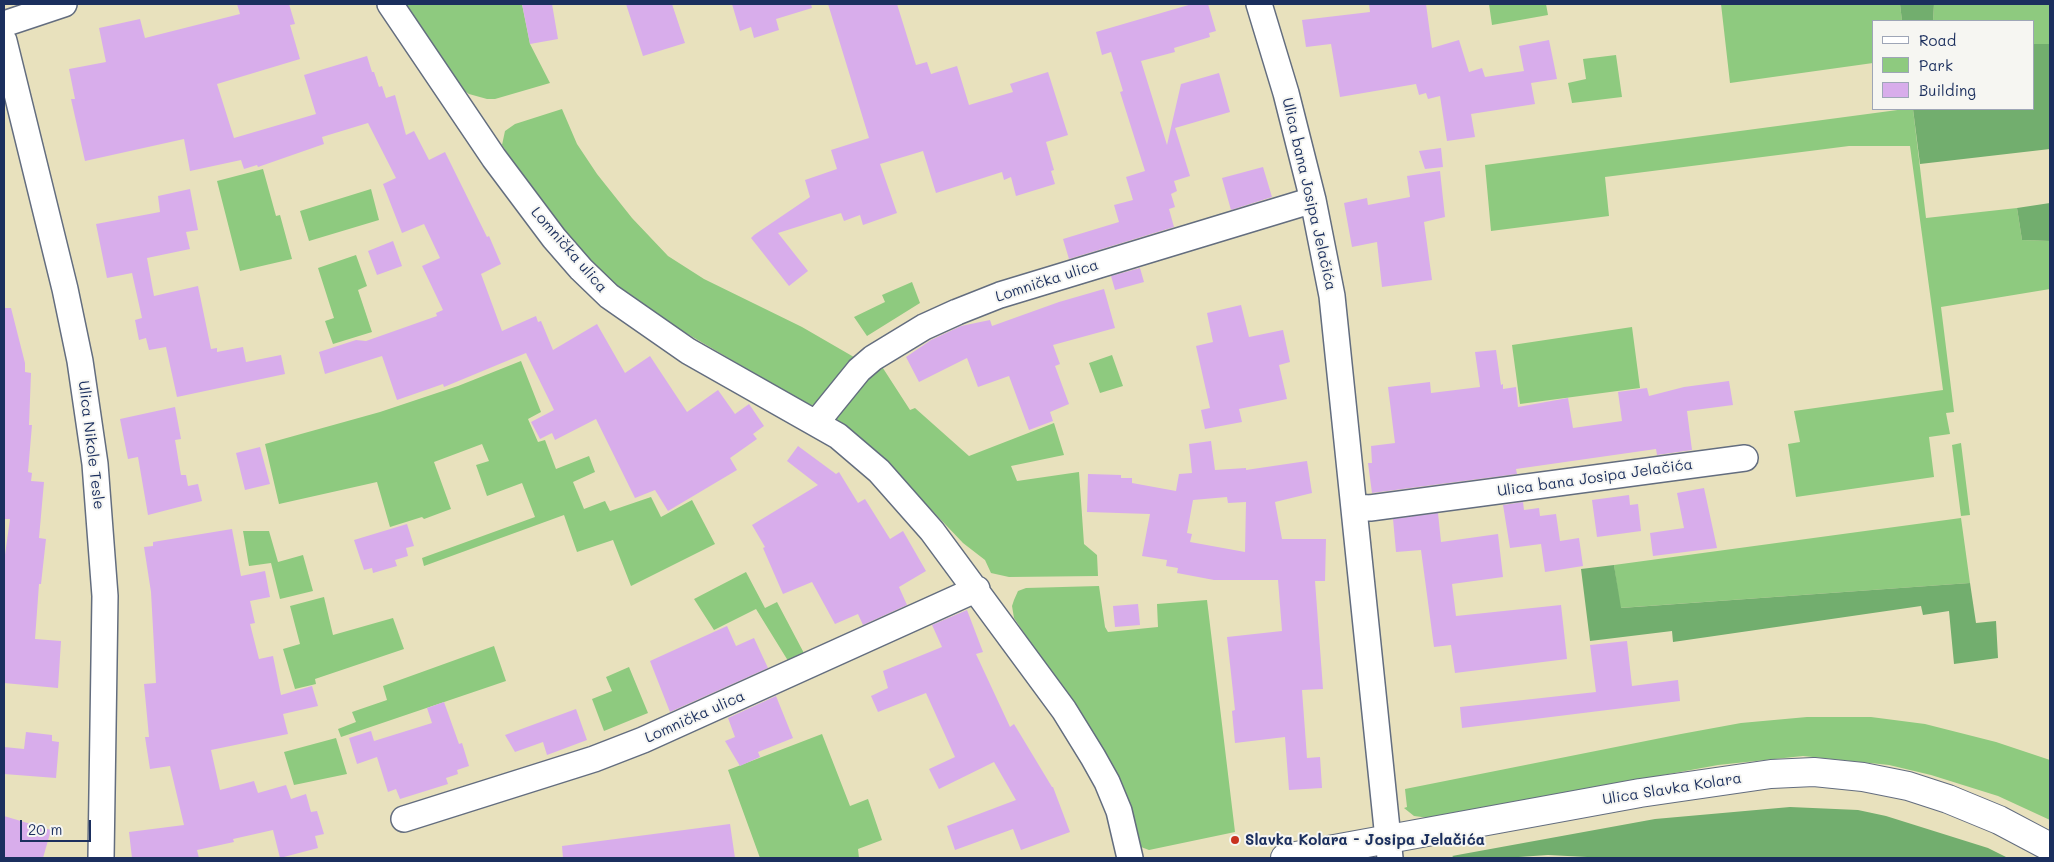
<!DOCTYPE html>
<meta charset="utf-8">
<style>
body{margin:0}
#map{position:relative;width:2054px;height:862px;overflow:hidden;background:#e8e1bd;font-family:Mali,sans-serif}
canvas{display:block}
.frame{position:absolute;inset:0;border:5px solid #1b2f5e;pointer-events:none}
.legend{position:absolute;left:1872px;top:20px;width:162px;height:90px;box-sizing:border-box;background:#f6f6f2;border:1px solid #9ea6b7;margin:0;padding:6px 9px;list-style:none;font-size:15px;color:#1b2f5e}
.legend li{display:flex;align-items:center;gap:10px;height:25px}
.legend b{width:25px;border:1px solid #9ea6b7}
.scale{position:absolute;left:20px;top:820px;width:71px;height:22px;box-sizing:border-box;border:2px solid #1b2f5e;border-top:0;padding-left:6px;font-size:15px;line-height:18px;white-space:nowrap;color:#1b2f5e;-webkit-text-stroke:4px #f6f6f2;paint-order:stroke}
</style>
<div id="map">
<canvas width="2054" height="862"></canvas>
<div class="frame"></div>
<ul class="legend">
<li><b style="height:6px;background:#fff"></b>Road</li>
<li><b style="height:14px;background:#8eca7f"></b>Park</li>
<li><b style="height:14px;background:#d8adeb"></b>Building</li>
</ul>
<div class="scale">20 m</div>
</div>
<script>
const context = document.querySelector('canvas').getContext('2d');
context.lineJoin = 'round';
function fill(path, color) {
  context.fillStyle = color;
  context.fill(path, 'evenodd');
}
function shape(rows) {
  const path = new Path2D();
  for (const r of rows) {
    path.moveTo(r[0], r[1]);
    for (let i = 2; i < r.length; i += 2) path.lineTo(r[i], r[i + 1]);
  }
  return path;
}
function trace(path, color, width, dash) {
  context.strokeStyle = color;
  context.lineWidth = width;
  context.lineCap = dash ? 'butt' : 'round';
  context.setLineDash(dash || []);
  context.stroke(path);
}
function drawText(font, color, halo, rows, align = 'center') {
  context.font = font + ' Mali,sans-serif';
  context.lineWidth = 4;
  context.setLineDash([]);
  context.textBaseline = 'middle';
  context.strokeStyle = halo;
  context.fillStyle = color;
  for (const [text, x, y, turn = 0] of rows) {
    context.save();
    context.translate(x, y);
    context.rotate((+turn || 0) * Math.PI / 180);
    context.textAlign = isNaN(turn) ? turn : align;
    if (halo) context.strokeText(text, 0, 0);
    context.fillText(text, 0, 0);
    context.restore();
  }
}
const green = shape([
 [404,4,522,4,530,44,550,83,495,99,487,99,469,94,462,89],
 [1489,4,1546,4,1548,15,1492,25],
 [1721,4,1900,4,1902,21,1873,21,1873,63,1730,83],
 [1934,4,2050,4,2050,44,2033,44,2033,21,1933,21],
 [1616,55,1622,97,1572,103,1568,83,1586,79,1583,59],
 [562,109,577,144,597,174,632,218,668,256,704,279,802,327,859,360,819,404,811,405,800,400,645,309,617,288,589,262,529,186,502,145,505,131,515,124],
 [1905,109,1913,109,1926,218,2017,208,2022,240,2050,241,2050,289,1941,307,1954,412,1946,413,1950,434,1929,437,1934,477,1796,497,1788,444,1800,442,1794,411,1943,390,1910,146,1849,146,1605,177,1609,216,1491,231,1485,165],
 [263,169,276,216,280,215,292,259,240,271,217,181],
 [371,189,379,220,309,241,300,211],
 [356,255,367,286,358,290,372,332,333,344,325,321,334,318,318,268],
 [912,282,920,303,867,336,854,317,885,302,882,295],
 [1632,327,1640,388,1520,404,1512,345],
 [1112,355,1123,386,1100,393,1089,363],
 [521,361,541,412,528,419,538,442,545,440,556,469,589,456,595,472,573,482,584,509,605,501,610,511,651,497,661,517,692,500,715,544,631,586,613,540,577,552,564,515,424,566,422,558,535,517,522,483,487,496,476,465,489,461,482,444,434,462,451,509,424,519,422,517,390,527,377,482,279,504,265,444,380,412,458,386],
 [879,362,910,410,915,408,969,456,1054,423,1064,455,1011,466,1017,481,1079,472,1084,544,1097,555,1098,576,1009,577,991,573,985,560,963,543,888,464,830,416],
 [1961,443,1970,515,1961,516,1952,445],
 [1961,518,1970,583,1620,608,1614,565],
 [243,531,269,531,278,562,303,555,313,591,280,599,271,563,249,566],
 [746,572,765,608,777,602,806,657,790,664,756,609,714,630,694,599],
 [1099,586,1105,627,1108,632,1158,627,1157,604,1207,600,1235,832,1149,850,1141,847,1131,806,1104,751,1014,618,1012,606,1014,600,1018,591,1026,588],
 [324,597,333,635,393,618,404,649,315,679,316,684,295,689,283,649,300,644,290,606],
 [494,646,506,681,341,737,338,729,356,722,352,712,387,700,383,686],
 [629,667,648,713,604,731,592,699,612,691,606,677],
 [1807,717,1871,717,1925,724,1996,742,2050,760,2050,820,1998,796,1931,775,1889,765,1803,756,1718,765,1429,818,1414,816,1404,808,1407,807,1405,789,1681,734,1741,723],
 [822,734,850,806,868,799,882,840,858,849,859,858,760,858,728,770],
 [336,738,347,774,294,785,284,752]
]);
const forest = shape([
 [1900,4,1934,4,1933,21,1902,21],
 [2033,44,2050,44,2050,149,1920,164,1913,109,2033,109],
 [2050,203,2050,241,2022,240,2017,208],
 [1614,565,1621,608,1970,583,1976,623,1996,621,1998,658,1954,664,1949,611,1923,615,1921,606,1673,642,1672,631,1590,641,1581,569],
 [1790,807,1858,810,1886,816,1988,848,2008,858,1607,858,1548,855,1504,858,1455,858,1452,856,1655,819]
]);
const building = shape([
 [237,4,289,4,295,24,290,25,300,59,217,84,234,138,316,114,304,75,367,56,372,72,374,72,379,87,382,86,386,98,395,95,406,135,414,131,429,160,445,152,487,237,489,236,501,264,481,274,502,331,536,316,538,322,541,321,553,350,597,324,625,373,650,356,687,412,718,390,735,414,749,404,764,426,753,434,757,439,730,458,737,470,668,511,655,490,635,498,596,419,555,440,552,433,540,439,531,422,554,410,526,353,444,387,443,384,397,400,382,356,325,374,319,352,356,340,366,341,437,316,436,313,443,310,422,266,440,258,424,224,402,233,383,184,396,178,368,123,322,137,324,144,258,167,257,165,244,169,241,160,190,171,184,139,85,161,71,99,75,99,69,69,106,62,99,28,140,19,145,38,240,14],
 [522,4,552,4,558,39,530,44],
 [626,4,672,4,685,43,643,56],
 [732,4,811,4,812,8,776,19,779,30,754,38,751,27,740,31],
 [828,4,897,4,916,65,927,62,931,74,957,66,969,105,1013,92,1010,84,1048,72,1068,135,1046,142,1054,170,1051,171,1055,184,1016,196,1011,177,1004,180,1002,172,936,193,923,151,880,164,897,213,863,225,860,215,844,221,841,213,778,233,808,271,789,286,751,238,754,235,810,197,805,180,837,169,831,150,869,138],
 [1192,4,1208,4,1216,31,1209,33,1210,37,1174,48,1175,52,1141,61,1167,145,1181,84,1219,73,1230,112,1175,128,1190,176,1174,181,1177,191,1171,194,1175,207,1169,209,1174,227,1069,259,1063,239,1119,222,1114,205,1133,200,1126,177,1145,171,1120,92,1123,91,1111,52,1102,55,1096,32],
 [1369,4,1426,4,1432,48,1459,40,1469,72,1482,68,1485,77,1524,71,1519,46,1549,40,1557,79,1531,83,1535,104,1471,114,1475,137,1447,141,1440,96,1428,99,1426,93,1419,95,1416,84,1340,97,1331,44,1306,47,1302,20,1370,12],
 [1441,148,1443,167,1425,169,1419,151],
 [1263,167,1272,197,1231,210,1222,178],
 [1440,171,1445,217,1424,222,1432,280,1382,287,1377,242,1352,247,1344,203,1367,198,1368,205,1410,197,1407,176],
 [190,189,198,230,186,232,190,249,147,258,154,296,198,286,211,349,217,348,217,352,243,347,246,362,281,355,285,374,177,397,166,347,149,350,146,338,139,340,135,320,142,318,132,273,107,278,96,224,160,212,158,196],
 [393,241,402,266,377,275,368,251],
 [1140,268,1144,282,1115,290,1111,276],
 [1104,289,1115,328,1053,345,1060,364,1055,366,1069,404,1050,412,1053,421,1029,430,1009,376,978,387,967,358,919,382,906,357,931,340,961,326,990,320,992,326,1059,302],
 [1241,305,1249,337,1283,330,1290,362,1279,365,1287,399,1239,409,1242,422,1205,429,1201,410,1210,408,1196,346,1213,342,1207,313],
 [4,308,11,308,25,363,25,372,31,373,29,425,32,425,28,472,32,473,31,481,44,482,39,538,46,539,41,584,39,584,35,639,61,641,58,688,4,683,4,562,10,519,4,519],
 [1496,350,1501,385,1503,384,1503,389,1516,387,1518,407,1568,398,1573,428,1622,421,1618,392,1647,388,1649,396,1684,387,1729,381,1733,405,1687,411,1692,450,1657,455,1656,449,1516,469,1517,474,1372,493,1368,463,1372,463,1371,446,1395,443,1388,387,1430,382,1431,393,1480,387,1475,352],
 [175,407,181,439,175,440,181,475,186,475,188,486,198,484,202,501,148,515,138,457,128,459,120,419],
 [1211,441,1215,470,1246,468,1246,470,1307,461,1312,493,1275,502,1282,539,1326,539,1325,581,1315,581,1323,689,1302,690,1307,758,1320,757,1322,788,1289,790,1285,737,1235,743,1232,711,1235,710,1227,637,1282,631,1278,580,1214,580,1177,573,1178,568,1166,566,1167,560,1142,556,1150,514,1087,512,1088,474,1121,475,1121,478,1132,478,1132,483,1176,491,1179,474,1192,473,1189,444],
 [1227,497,1228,503,1246,502,1245,552,1190,542,1192,534,1187,533,1193,500],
 [798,446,836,474,839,472,858,503,865,499,890,539,903,531,926,571,899,587,907,605,863,625,858,614,835,624,812,582,783,594,763,548,765,547,752,525,818,485,787,461],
 [260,447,270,484,245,490,236,453],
 [1704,488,1717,548,1653,556,1650,533,1684,528,1677,493],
 [1629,495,1630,505,1638,504,1641,531,1597,537,1592,500],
 [1523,502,1524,510,1539,508,1540,516,1556,514,1560,541,1579,538,1583,566,1545,572,1541,544,1510,548,1503,505],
 [1438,513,1441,542,1498,534,1503,577,1452,584,1456,616,1561,605,1567,659,1455,673,1451,645,1434,647,1421,550,1396,552,1393,519],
 [407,524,414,546,406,548,408,556,395,560,397,566,373,573,372,568,364,570,354,540],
 [232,529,241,576,265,571,270,597,250,601,255,623,250,624,259,659,273,656,281,695,312,686,318,706,283,714,288,734,211,750,220,790,254,781,258,793,286,785,291,799,306,794,311,812,317,811,324,834,315,836,318,848,280,858,273,830,233,839,234,842,197,850,199,858,132,858,129,832,184,825,170,766,150,769,145,737,149,737,144,684,156,683,151,592,144,547,153,546,153,542],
 [1138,604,1140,625,1115,627,1113,606],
 [967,610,983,652,976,654,1010,727,1014,724,1052,787,1053,787,1070,832,1021,850,1013,829,955,850,947,826,1016,800,994,762,939,789,929,769,955,757,926,693,878,712,871,696,888,688,883,671,942,647,932,625],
 [727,626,736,646,754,638,768,668,670,712,650,661],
 [1627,641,1632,686,1678,680,1680,701,1462,728,1460,707,1596,692,1590,645],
 [776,696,793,738,758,752,760,757,740,766,725,741,735,737,728,718],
 [444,702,459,744,462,743,469,766,457,770,458,774,446,778,448,784,400,799,396,789,388,792,377,757,357,764,349,738,371,731,374,741,432,723,427,708],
 [576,709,587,740,547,755,543,742,515,752,505,735],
 [26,732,52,735,52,741,59,742,56,778,4,774,4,747,24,749],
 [4,816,51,830,43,858,4,858],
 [730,824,735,858,563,858,562,846]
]);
const minor = shape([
 [390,4,494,158,554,238,581,269,609,296,688,351,838,436,879,471,932,531,1064,710,1093,757,1107,782,1119,811,1130,858],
 [1259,4,1286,93,1313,200,1332,296,1390,858],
 [4,24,64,4],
 [4,41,65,289,80,361,95,464,105,596,101,858],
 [816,423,859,370,873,358,924,327,957,312,1000,295,1313,200],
 [1355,507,1370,508,1745,458],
 [404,819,594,759,643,740,977,589]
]);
const major = shape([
 [1285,858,1640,793,1771,774,1814,772,1863,777,1908,786,1948,799,1999,820,2050,847]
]);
const markers = [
 [1235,840,5,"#c8321e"]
];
const streetNames = [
 ["Ulica bana Josipa Jelačića",1309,194,77],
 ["Lomnička ulica",569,250,49],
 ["Lomnička ulica",1047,281,-18],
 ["Ulica Nikole Tesle",91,445,83],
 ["Ulica bana Josipa Jelačića",1595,478,-8],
 ["Lomnička ulica",695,717,-24],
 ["Ulica Slavka Kolara",1672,789,-9]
];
const poiNames = [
 ["Slavka Kolara - Josipa Jelačića",1245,840]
];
fill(green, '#8eca7f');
fill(forest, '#72ae6e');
fill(building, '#d8adeb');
trace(minor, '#636d7f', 28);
trace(major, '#636d7f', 30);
trace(minor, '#fff', 25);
trace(major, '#fff', 28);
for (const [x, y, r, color] of markers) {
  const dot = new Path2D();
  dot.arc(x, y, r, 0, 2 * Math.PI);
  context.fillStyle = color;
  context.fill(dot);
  trace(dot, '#f6f6f2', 2);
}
drawText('15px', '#1b2f5e', '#f6f6f2', streetNames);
drawText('bold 15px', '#1b2f5e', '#f6f6f2', poiNames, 'left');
</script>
